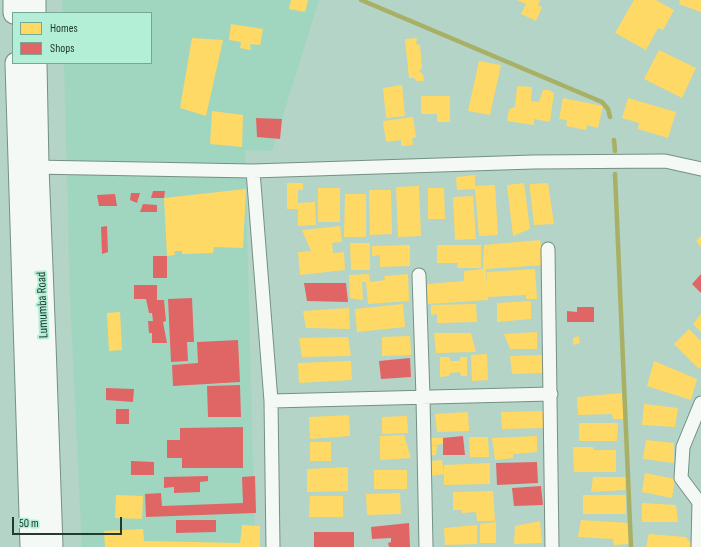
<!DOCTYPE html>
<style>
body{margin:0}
#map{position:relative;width:701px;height:547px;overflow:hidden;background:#b3d4c6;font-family:"Sofia Sans Condensed",sans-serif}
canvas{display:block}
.legend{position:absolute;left:12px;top:12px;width:140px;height:52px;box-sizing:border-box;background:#b2efd6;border:1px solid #78a794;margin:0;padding:5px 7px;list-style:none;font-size:12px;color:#223b31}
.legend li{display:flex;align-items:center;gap:8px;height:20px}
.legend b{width:20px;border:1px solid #78a794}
.scale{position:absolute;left:12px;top:517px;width:110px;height:18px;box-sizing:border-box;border:2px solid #223b31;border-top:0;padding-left:5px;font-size:12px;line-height:14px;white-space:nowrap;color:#223b31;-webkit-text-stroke:3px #b2efd6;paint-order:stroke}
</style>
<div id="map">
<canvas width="701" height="547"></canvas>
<ul class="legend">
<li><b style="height:11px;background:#ffd966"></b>Homes</li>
<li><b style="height:11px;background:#e06666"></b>Shops</li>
</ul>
<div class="scale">50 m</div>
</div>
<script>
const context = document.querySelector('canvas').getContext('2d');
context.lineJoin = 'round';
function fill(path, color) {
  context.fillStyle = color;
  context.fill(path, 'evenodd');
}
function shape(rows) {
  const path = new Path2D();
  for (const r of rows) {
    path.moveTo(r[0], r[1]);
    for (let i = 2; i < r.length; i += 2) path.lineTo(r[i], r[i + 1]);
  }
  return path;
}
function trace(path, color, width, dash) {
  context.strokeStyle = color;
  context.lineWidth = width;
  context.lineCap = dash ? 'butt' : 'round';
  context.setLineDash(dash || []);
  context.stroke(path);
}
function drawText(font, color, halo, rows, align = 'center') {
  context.font = font + ' "Sofia Sans Condensed",sans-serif';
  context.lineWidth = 4;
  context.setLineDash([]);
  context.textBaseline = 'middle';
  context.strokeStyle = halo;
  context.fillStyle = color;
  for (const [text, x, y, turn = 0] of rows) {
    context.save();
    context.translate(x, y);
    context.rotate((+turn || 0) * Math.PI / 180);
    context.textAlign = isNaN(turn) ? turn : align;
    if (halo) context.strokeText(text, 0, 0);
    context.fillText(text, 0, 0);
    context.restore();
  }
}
const built = shape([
 [62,0,319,0,272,151,245,150,255,547,82,547,70,299,64,63,151,63,151,13,63,13]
]);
const homes = shape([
 [291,0,308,0,305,12,289,9],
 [517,0,540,0,538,5,542,7,536,21,521,14,526,4],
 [634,0,656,0,674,10,663,30,658,28,646,50,615,33],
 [680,0,701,0,701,12,679,4],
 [231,24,263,29,260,45,250,44,251,50,240,48,241,42,229,40],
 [192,38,223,40,206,116,180,108],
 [417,38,416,44,420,45,422,68,419,71,423,74,424,81,417,81,414,78,409,78,405,39],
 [659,50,696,68,682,98,644,79],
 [479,61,501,65,490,115,468,111],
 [402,85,405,116,386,118,383,88],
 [517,86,532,87,531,101,539,102,543,90,549,90,554,93,550,122,534,119,534,125,507,121,509,109,515,107],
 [421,96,450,96,450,122,437,122,437,114,421,114],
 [563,98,603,106,598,128,587,125,586,130,566,126,567,120,559,119],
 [628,98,676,112,668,138,638,129,639,123,622,118],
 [212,111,243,115,242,147,210,144],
 [413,117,416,137,412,138,413,145,401,146,401,140,386,142,383,121],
 [475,175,475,186,495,185,498,235,479,236,475,189,457,190,456,177],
 [287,183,303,183,303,190,298,190,298,203,315,202,316,225,298,226,298,209,287,209],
 [524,183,530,229,513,236,507,185],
 [548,183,554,224,534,225,530,190,530,184],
 [419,186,421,236,398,237,396,187],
 [318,188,340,188,340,222,318,222],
 [428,188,444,188,445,219,428,219],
 [246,189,243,248,214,247,213,253,182,254,182,251,174,251,175,255,167,256,164,198],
 [369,190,391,190,392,234,370,235],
 [345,194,366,194,366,237,344,237],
 [473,196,476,239,455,240,453,197],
 [340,226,342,242,332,243,333,253,344,252,345,270,300,275,298,252,311,251,302,230],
 [701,236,701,247,696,241],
 [540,240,544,265,486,269,487,285,487,272,535,269,537,299,526,299,526,295,488,297,488,300,428,304,427,284,464,281,464,271,483,269,484,245],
 [350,243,370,243,370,270,351,270],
 [410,245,410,266,380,267,380,255,372,256,372,246],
 [437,245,481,245,481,268,457,268,458,263,437,263],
 [369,274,370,282,385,280,384,276,408,274,409,301,368,304,366,282,362,282,363,300,350,298,349,275],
 [531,301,531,319,497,322,497,303],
 [403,304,405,327,357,332,355,309],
 [476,304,477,322,437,323,437,314,431,315,431,305],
 [349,308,350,329,306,328,303,311],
 [120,312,122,350,109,351,107,313],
 [701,314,701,332,693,324],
 [689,329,701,341,701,367,699,369,674,344],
 [537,332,537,349,510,349,504,334],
 [434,333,471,333,476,352,436,353],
 [410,336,411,355,382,356,382,337],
 [579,336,580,343,573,345,573,338],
 [348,337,351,356,302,357,299,338],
 [487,354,488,380,472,381,471,355],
 [543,355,544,373,512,374,510,356],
 [440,357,449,357,451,361,459,361,461,357,467,357,467,376,461,376,460,372,450,373,449,376,440,377],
 [351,361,352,380,299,383,298,363],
 [654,361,697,379,691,400,647,386],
 [622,393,624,419,613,419,612,414,578,415,577,397],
 [644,404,678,408,675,427,642,425],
 [546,411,547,428,502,429,501,412],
 [468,412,469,431,437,432,435,414],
 [349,415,350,436,310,439,309,417],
 [407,416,408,433,382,434,382,417],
 [579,423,618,423,617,441,579,441],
 [404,435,411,458,380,460,380,436],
 [537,436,537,452,513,454,513,458,495,460,492,438],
 [469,437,488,437,489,457,470,457],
 [428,438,443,438,443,444,429,446],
 [646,440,674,443,674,463,643,459],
 [310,442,331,442,331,461,310,461],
 [429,446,437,446,436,455,429,455],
 [573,447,593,447,594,450,616,450,616,472,574,472],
 [442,460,444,474,444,465,490,463,490,484,444,485,444,474,431,476,430,461],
 [348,467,348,491,307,492,307,469],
 [374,470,407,470,407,489,374,489],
 [645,473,675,479,672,498,642,492],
 [593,477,626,477,625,490,591,492],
 [493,491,495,521,477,521,476,512,462,513,462,510,453,510,453,492],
 [400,493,401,514,367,515,366,494],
 [116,495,143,496,142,519,115,518],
 [583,495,626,495,626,514,583,514],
 [310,496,343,496,343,517,309,517],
 [642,503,676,505,678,522,642,522],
 [581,520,629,523,629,544,614,545,613,539,578,537],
 [540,521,542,543,514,544,515,526],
 [496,522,496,543,480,543,480,524],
 [242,525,260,526,260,547,105,547,104,531,143,529,144,541,240,543],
 [477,525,477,544,445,545,444,528],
 [649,534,686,537,693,546,693,547,646,547]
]);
const shops = shape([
 [256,118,282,119,280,139,257,137],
 [153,191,165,191,164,198,151,198],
 [131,193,140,193,137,203,130,200],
 [115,194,117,206,99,206,97,195],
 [143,204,157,205,157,212,140,212],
 [107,226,108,252,102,254,101,227],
 [153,256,167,256,167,278,153,278],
 [701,274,701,293,692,284],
 [304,283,346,283,348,302,307,301],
 [134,285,157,285,157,300,164,300,166,321,163,322,167,343,152,343,152,333,149,333,148,321,153,321,152,313,149,313,146,299,134,299],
 [192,298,194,342,187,342,188,361,171,362,168,299],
 [577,307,594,307,594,322,567,322,567,311,577,312],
 [238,340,240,382,173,386,172,365,198,363,197,342],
 [410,358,411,377,381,379,379,361],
 [240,385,241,417,208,417,207,386],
 [106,388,134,389,133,402,106,400],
 [116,409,129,409,129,424,116,424],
 [243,427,243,468,182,468,182,458,167,458,167,440,180,440,180,428],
 [463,436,465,455,443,455,443,438],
 [131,461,154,462,154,475,131,475],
 [537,462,538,483,497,485,496,463],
 [208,476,208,481,200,482,200,492,174,493,174,487,164,488,164,477],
 [255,476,256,513,146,517,145,494,161,493,162,506,243,503,242,477],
 [541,486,543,505,514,506,512,488],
 [176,520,216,520,216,532,176,533],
 [409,523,410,547,389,547,388,543,391,542,391,538,372,539,371,527],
 [314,532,354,532,354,547,314,547]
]);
const stream = shape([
 [361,0,602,102,608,109,610,117],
 [614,140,615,151],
 [615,174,631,547]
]);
const minor = shape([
 [32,167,253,171,533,162,665,161,701,169],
 [253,171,271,401,273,547],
 [548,249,552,547],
 [419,275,423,397,426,547],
 [271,401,551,394],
 [701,403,683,447,681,478,699,502,701,503],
 [698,547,699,502]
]);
const primary = shape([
 [14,0,14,13],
 [35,0,35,13],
 [16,63,31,547],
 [36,63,38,167,45,344,52,547]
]);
const streetNames = [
 ["Lumumba Road",43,305,-92]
];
fill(built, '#a0d6c0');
fill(homes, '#ffd966');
fill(shops, '#e06666');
trace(stream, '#a8b065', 4.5);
trace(minor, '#759085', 15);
trace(primary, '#759085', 23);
trace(minor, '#f4f9f6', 13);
trace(primary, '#f4f9f6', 21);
drawText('13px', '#223b31', '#b2efd6', streetNames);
</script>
